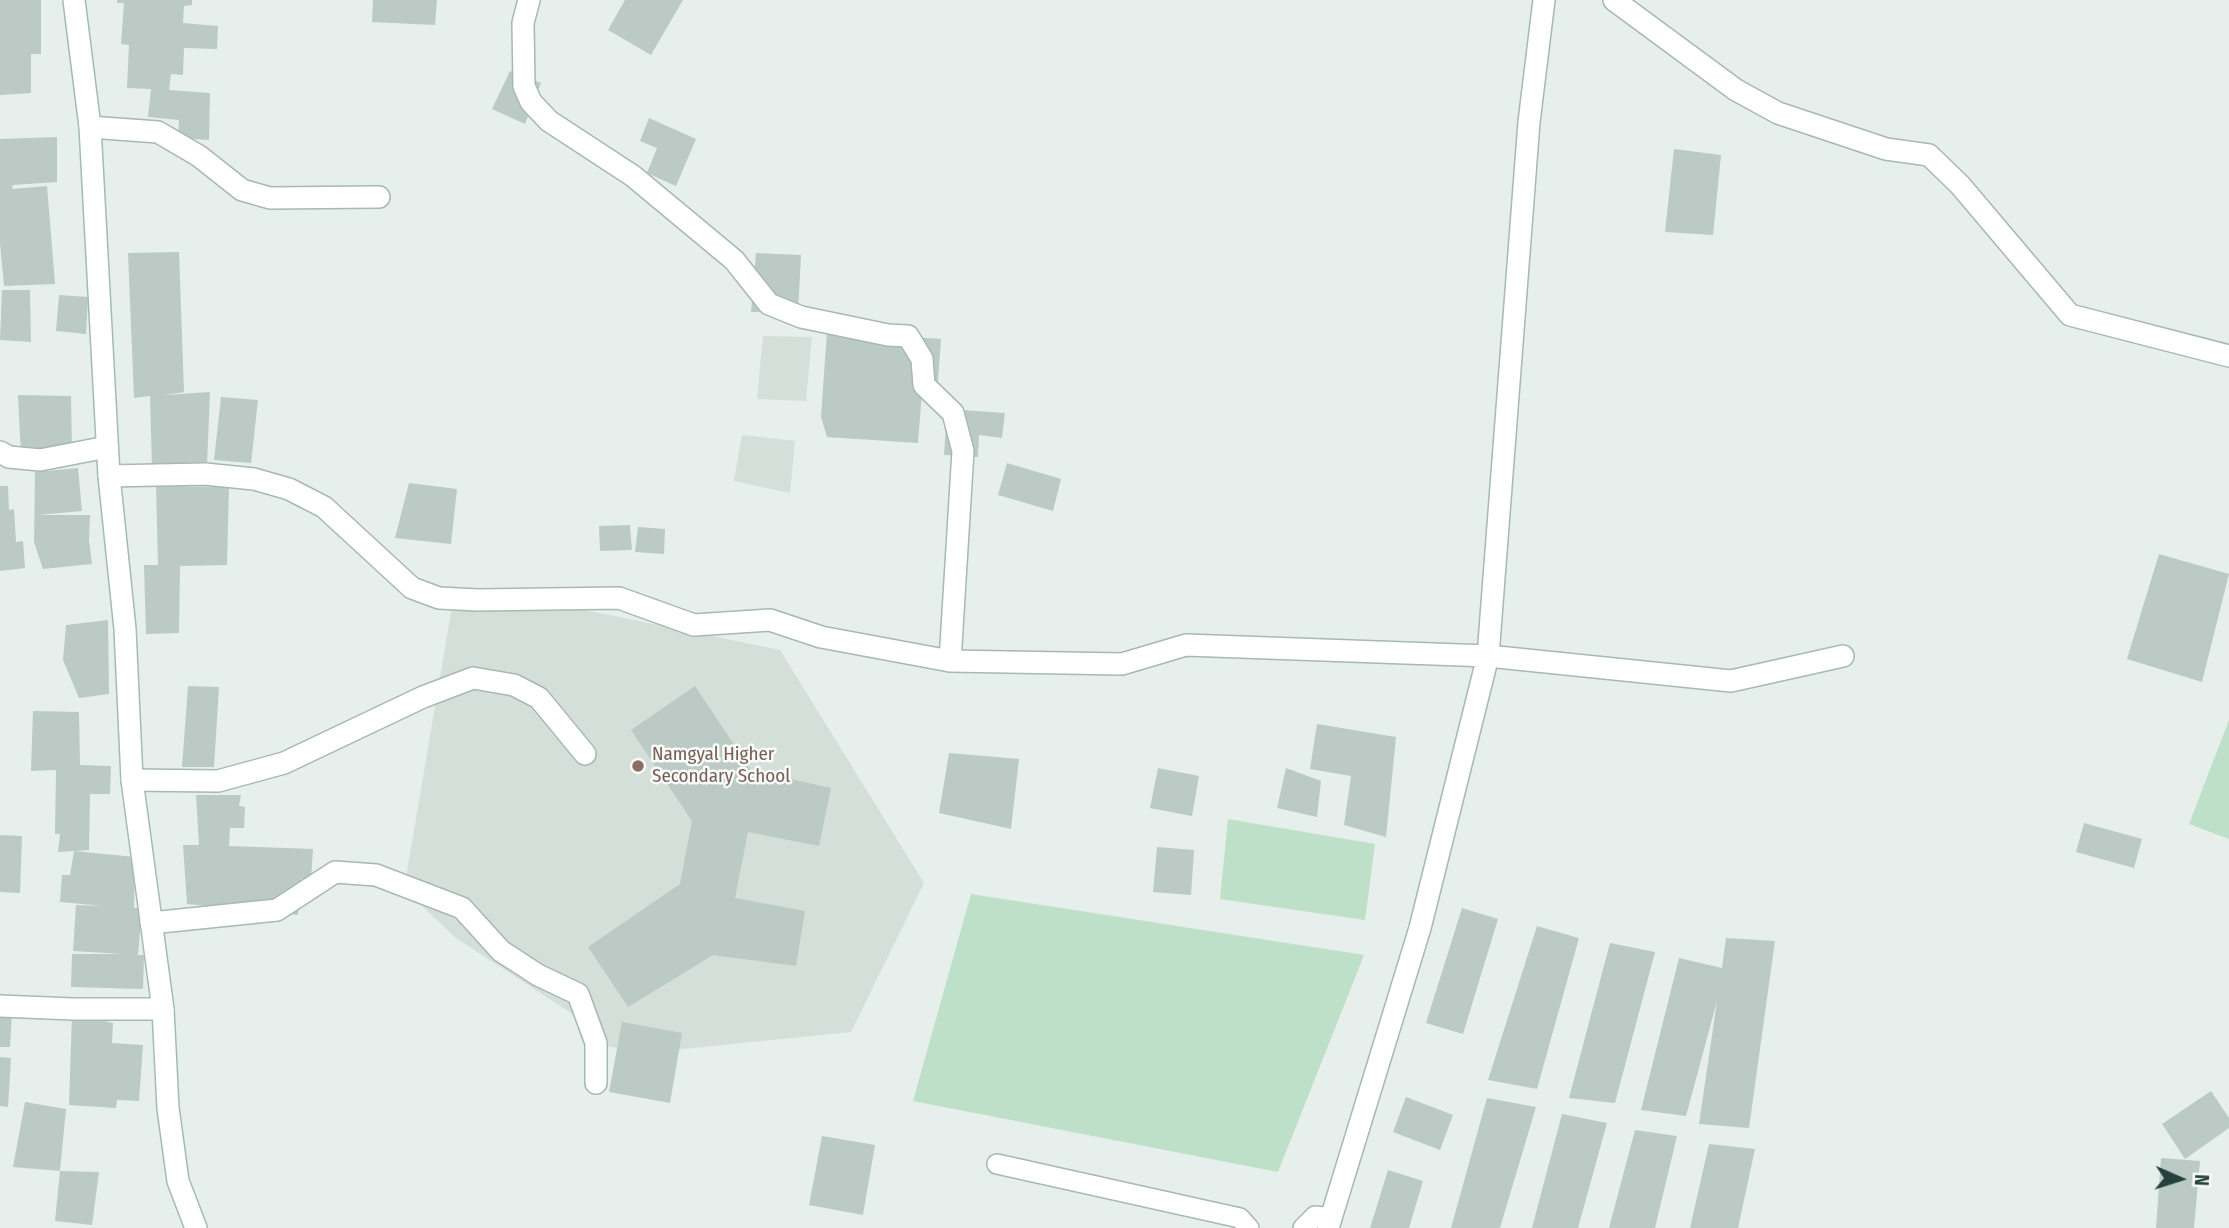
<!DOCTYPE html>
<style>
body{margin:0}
#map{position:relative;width:2229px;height:1228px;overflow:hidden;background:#e6efeb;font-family:"Fira Sans Condensed",sans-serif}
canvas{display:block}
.north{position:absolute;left:2145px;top:1144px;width:70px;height:70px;-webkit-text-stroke:5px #f7fbf9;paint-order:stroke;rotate:93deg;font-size:19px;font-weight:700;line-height:28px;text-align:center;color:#24423a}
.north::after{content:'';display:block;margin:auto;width:24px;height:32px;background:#24423a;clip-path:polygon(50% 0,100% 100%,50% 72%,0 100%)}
</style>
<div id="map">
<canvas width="2229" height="1228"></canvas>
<div class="north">N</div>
</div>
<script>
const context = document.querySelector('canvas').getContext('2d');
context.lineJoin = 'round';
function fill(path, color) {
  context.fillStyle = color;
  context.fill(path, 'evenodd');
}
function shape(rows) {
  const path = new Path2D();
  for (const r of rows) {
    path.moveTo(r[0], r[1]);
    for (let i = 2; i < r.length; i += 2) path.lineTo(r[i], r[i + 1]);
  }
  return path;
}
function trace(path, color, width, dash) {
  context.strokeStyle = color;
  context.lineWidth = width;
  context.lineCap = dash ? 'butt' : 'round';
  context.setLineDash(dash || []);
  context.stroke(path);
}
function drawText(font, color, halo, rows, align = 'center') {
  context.font = font + ' "Fira Sans Condensed",sans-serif';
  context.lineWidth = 5;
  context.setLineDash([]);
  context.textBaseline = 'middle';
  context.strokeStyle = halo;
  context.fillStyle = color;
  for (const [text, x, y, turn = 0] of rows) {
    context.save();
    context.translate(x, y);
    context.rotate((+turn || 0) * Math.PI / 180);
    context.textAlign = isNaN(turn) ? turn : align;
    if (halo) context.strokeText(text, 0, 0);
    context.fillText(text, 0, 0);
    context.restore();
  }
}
const built = shape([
 [763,336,812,337,806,401,757,399],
 [742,435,795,441,790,493,734,481],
 [455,589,585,610,780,650,924,883,851,1032,653,1052,600,1046,571,1013,456,938,404,889]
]);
const green = shape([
 [2229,720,2229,839,2189,824],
 [1228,819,1375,844,1365,920,1220,899],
 [971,894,1364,955,1278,1172,913,1101]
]);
const building = shape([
 [0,0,41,0,41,54,31,54,31,93,0,95],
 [117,0,192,0,192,5,184,6,183,23,218,26,217,49,184,48,183,75,171,74,169,90,210,93,209,140,178,138,179,120,148,117,151,89,127,88,129,45,121,44,124,3,117,3],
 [373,0,437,0,435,25,372,22],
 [625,0,683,0,651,55,608,30],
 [510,71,541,83,525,124,492,109],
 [649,118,696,139,676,186,647,173,657,148,640,141],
 [57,137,57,182,13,185,12,189,47,186,55,284,4,286,0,243,0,139],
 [1674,149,1721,155,1713,235,1665,232],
 [179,252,184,392,165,395,210,392,207,465,152,466,150,396,134,398,128,253],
 [756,253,801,255,798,312,751,312],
 [2,290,30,290,31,342,0,340],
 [59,295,88,297,86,334,56,331],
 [827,331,941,339,937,394,922,392,918,443,827,437,821,417],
 [18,395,71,396,72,453,21,455],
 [221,397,258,400,251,463,214,460],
 [947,409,1005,413,1002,438,979,435,978,457,944,455],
 [1007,463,1061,479,1053,511,998,495],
 [78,468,82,511,38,515,90,515,89,540,92,564,43,569,34,542,35,472],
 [409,483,457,489,451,544,395,538],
 [0,486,8,486,9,510,14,509,16,542,23,541,25,568,0,571],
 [156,486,229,487,227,565,180,566,179,633,146,634,144,565,158,565],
 [630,525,632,550,600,551,599,526],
 [638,527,665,529,664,554,635,552],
 [2159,554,2229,574,2202,682,2127,659],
 [108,620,109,694,79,698,63,660,66,625],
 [188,686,219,687,214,767,182,767],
 [695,686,751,770,831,788,819,846,748,832,735,898,805,911,796,966,713,955,628,1007,588,947,680,884,692,821,631,730],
 [33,711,79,712,80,765,111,766,110,794,90,794,89,850,74,851,135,857,134,908,142,908,138,955,144,955,143,989,71,987,72,954,123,954,73,951,76,905,104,906,60,902,62,875,70,875,74,851,58,852,60,834,55,834,56,770,31,771],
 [1317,724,1396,737,1386,837,1344,825,1351,776,1310,769],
 [949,753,1019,759,1011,829,939,813],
 [1158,768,1199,776,1192,816,1150,808],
 [1286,768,1321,781,1317,817,1277,808],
 [196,795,241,795,239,806,245,807,244,828,230,828,229,846,313,849,311,880,301,879,298,915,187,904,183,845,199,845],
 [2084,823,2142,839,2134,868,2076,852],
 [0,835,22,836,20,893,0,892],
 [1157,847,1194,850,1191,895,1153,892],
 [1462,908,1498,919,1463,1034,1426,1023],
 [1537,926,1579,938,1537,1089,1488,1080],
 [1726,938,1775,941,1749,1128,1699,1124,1717,1001,1686,1116,1641,1110,1679,958,1722,968],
 [1610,943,1655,952,1615,1103,1569,1098],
 [0,1012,12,1013,10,1047,0,1047],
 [72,1014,113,1023,112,1043,143,1045,139,1101,117,1100,116,1108,69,1105],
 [622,1022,682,1033,670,1103,609,1092],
 [0,1057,11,1058,8,1107,0,1106],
 [2211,1091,2229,1118,2229,1128,2185,1159,2162,1124],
 [1406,1097,1453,1115,1440,1150,1393,1132],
 [1487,1098,1536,1107,1500,1228,1451,1228],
 [25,1102,66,1109,60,1171,13,1167],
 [1562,1114,1607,1123,1578,1228,1532,1228],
 [1635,1130,1677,1136,1655,1228,1609,1228],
 [822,1136,875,1145,863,1215,809,1205],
 [1709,1144,1755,1149,1738,1228,1690,1228],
 [2161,1158,2200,1161,2194,1228,2156,1228],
 [1388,1170,1423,1181,1409,1228,1370,1228],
 [60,1171,99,1172,92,1225,55,1221]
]);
const lane = shape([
 [997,1164,1240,1218,1249,1228],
 [1303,1228,1315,1216,1331,1218]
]);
const street = shape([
 [529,0,523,23,524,86,531,102,549,121,633,176,734,260,769,304,801,317,888,335,908,336,922,359,924,385,953,413,963,451,950,661],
 [1614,0,1736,90,1778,113,1886,149,1929,155,1960,185,2070,315,2229,356],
 [90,127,158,132,199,156,242,190,270,198,379,197],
 [0,452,9,457,40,460,107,447],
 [109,476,205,474,254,479,289,489,324,507,412,588,439,598,478,600,619,598,694,625,770,620,821,637,950,661,1122,664,1186,645,1488,656,1731,681,1843,656],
 [132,780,218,781,284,763,423,697,473,678,514,685,539,698,585,754],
 [151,923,277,910,335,872,376,875,462,908,501,951,538,975,578,994,596,1043,596,1083],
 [0,1006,73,1009,163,1009],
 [1328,1228,1420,928,1488,656,1529,122,1544,0]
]);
const secondary = shape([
 [74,0,90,127,109,476,125,629,132,780,163,1009,168,1108,178,1181,196,1228]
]);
const markers = [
 [638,766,7,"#8d6e63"]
];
const educationNames = [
 ["Namgyal Higher",652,755],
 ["Secondary School",652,777]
];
fill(built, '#d4dfda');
fill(green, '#bfe0c8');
fill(building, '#bbcac4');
trace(lane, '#a8b8b2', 22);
trace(street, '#a8b8b2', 24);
trace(secondary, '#a4bbb3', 24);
trace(lane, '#fff', 19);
trace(street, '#fff', 21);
trace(secondary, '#fff', 21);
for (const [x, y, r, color] of markers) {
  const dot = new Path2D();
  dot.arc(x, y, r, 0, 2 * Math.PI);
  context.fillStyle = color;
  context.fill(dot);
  trace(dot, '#f7fbf9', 2.5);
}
drawText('19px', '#785e54', '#f7fbf9', educationNames, 'left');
</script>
